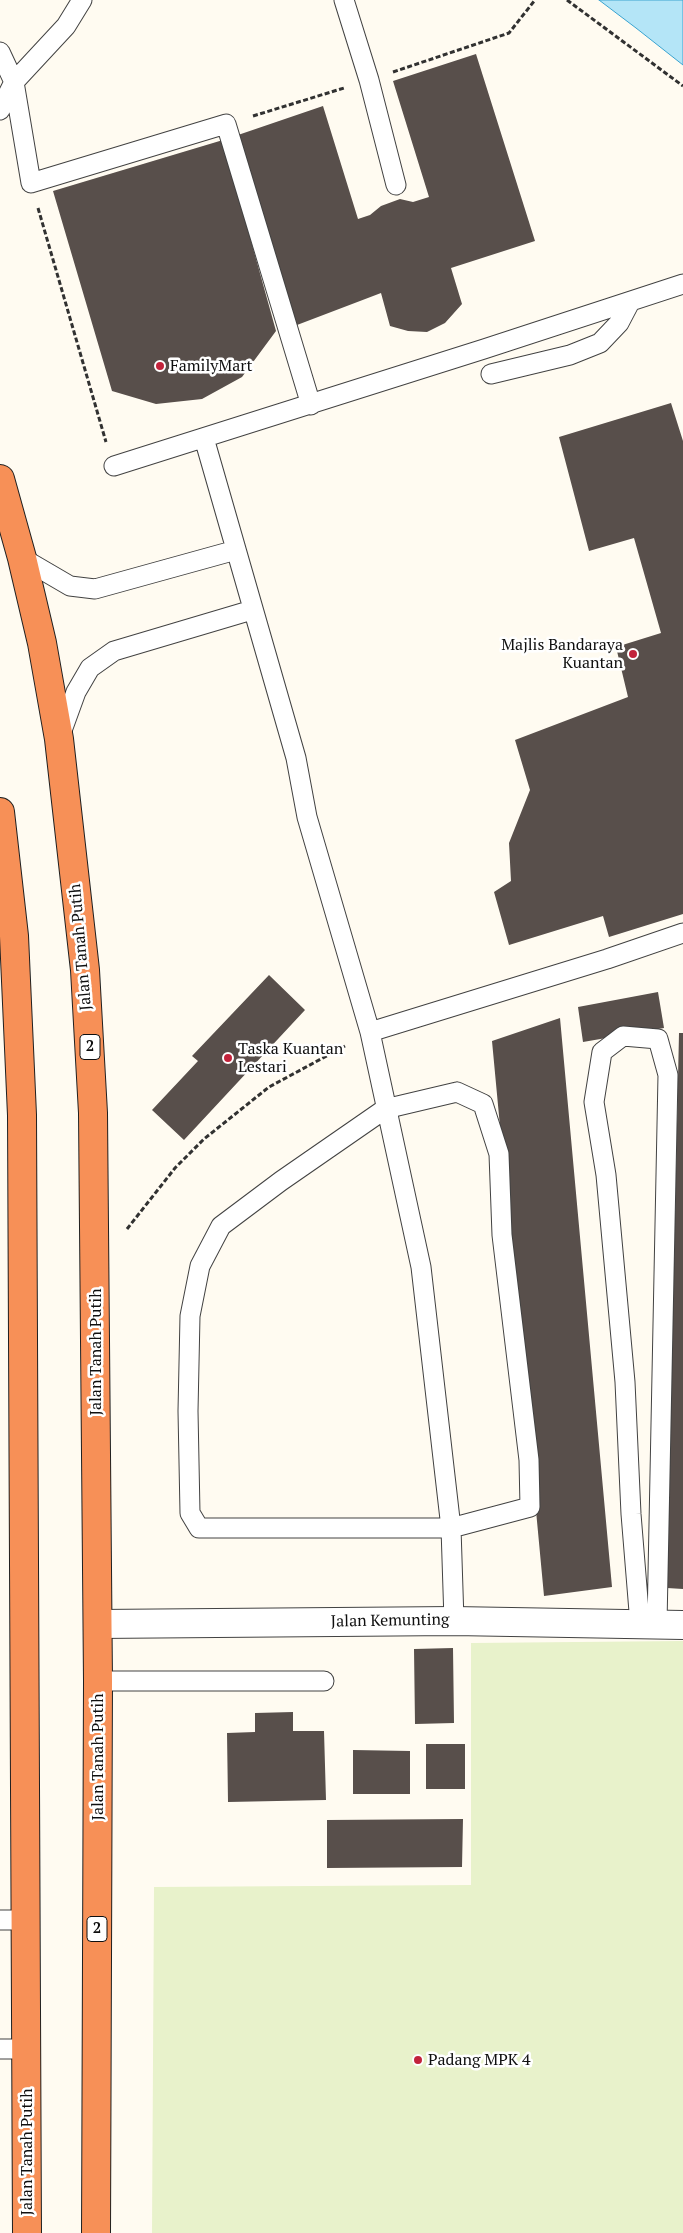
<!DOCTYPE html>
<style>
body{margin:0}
canvas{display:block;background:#fffbf1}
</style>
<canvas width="683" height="2233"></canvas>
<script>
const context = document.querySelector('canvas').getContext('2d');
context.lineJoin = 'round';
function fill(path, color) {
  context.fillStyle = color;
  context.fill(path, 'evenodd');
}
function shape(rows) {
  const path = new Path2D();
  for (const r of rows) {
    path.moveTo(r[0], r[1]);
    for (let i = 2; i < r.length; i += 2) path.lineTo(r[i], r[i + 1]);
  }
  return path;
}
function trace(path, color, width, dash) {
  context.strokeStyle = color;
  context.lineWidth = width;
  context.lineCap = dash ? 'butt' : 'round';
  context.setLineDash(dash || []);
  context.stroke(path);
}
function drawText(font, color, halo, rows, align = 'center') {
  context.font = font + ' "PT Serif",serif';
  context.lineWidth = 5;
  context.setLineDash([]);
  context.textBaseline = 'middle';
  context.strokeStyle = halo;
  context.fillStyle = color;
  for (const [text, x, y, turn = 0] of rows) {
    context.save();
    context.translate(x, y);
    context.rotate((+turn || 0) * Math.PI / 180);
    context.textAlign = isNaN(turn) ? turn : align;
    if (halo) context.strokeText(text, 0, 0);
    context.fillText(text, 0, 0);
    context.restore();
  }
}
const pitch = shape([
 [683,1641,683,2233,152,2233,154,1887,471,1885,471,1643]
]);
const water = shape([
 [599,0,683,0,683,65,636,28,599,0]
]);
const building = shape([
 [476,54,535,241,451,268,462,304,445,323,427,332,408,331,390,326,381,293,297,325,238,135,323,106,358,219,370,215,381,206,400,199,413,202,429,197,393,81],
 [223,140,276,331,242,377,202,399,156,404,112,391,53,191],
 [671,403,683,441,683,914,609,937,603,916,509,945,494,892,511,881,509,843,530,790,515,740,628,697,616,647,661,633,634,538,589,551,559,437],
 [269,975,305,1010,184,1140,152,1110,198,1061,192,1056],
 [658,992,664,1028,583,1042,578,1007],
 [560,1018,612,1587,544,1596,492,1041],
 [679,1033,683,1033,683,1589,667,1588],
 [453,1648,454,1723,415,1724,414,1649],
 [293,1712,293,1731,324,1731,326,1800,228,1802,227,1733,255,1732,255,1713],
 [426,1744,465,1744,465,1789,426,1789],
 [353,1750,410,1751,410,1794,353,1794],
 [463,1819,462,1867,327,1868,327,1820]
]);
const path = shape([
 [567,0,683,86],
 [393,72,509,33,535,0],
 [253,116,344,88],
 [38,208,106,442],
 [127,1229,175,1168,204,1139,269,1087,345,1046]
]);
const lane = shape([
 [344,0,369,80,396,185],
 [0,52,14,82,31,183,226,124,311,405],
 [0,110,14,82,66,26,82,0],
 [491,374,570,355,600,343,619,323,630,302],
 [204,438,296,758,307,817,370,1032,421,1267,451,1528,454,1621],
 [114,466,484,349,683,284],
 [22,558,70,586,95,589,236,550],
 [60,736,76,692,90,668,114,651,252,610],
 [370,1032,607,959,683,933],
 [457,1092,483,1104,499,1154,502,1235,529,1460,530,1507,451,1528,199,1528,190,1513,188,1411,190,1316,200,1266,221,1226,281,1181,385,1109,457,1092],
 [640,1624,631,1514,625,1382,606,1175,594,1102,602,1052,623,1036,658,1039,668,1075,657,1624],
 [98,1681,324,1681],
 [0,1920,26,1920],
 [0,2049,26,2049]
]);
const street = shape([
 [98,1624,454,1621,683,1625]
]);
const highway = shape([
 [0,479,22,558,42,643,59,739,85,970,93,1113,98,1681,96,2233],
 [0,812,14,936,22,1115,27,2233]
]);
const markers = [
 [160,366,5,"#c2233b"],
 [633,654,5,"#c2233b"],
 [228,1058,5,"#c2233b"],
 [418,2060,5,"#c2233b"]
];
const shields = [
 [90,1047,20],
 [97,1929,20]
];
const shieldNames = [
 ["2",90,1047],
 ["2",97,1929]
];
const poiNames = [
 ["FamilyMart",170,366],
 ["Majlis Bandaraya",623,645,"right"],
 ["Kuantan",623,663,"right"],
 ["Taska Kuantan",238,1049],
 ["Lestari",238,1067],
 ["Padang MPK 4",428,2060]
];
const streetNames = [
 ["Jalan Tanah Putih",81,947,-95],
 ["Jalan Tanah Putih",96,1352,-90],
 ["Jalan Kemunting",390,1621,-1],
 ["Jalan Tanah Putih",98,1757,-90],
 ["Jalan Tanah Putih",27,2152,-90]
];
fill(pitch, '#e8f2cb');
fill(water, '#b4e5f7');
trace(water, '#3aa3d0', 1);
fill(building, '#584f4b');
trace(lane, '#424242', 21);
trace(street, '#424242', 30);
trace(highway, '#202020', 30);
trace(path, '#313131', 3, [5, 2.5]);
trace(lane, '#fff', 19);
trace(street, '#fff', 28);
trace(highway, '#f79057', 28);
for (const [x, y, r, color] of markers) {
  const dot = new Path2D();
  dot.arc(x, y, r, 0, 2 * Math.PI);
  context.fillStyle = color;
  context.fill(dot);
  trace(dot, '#fff', 2);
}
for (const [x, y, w] of shields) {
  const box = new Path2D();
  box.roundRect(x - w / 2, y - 12.5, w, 25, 4);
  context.fillStyle = '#fff';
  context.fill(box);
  trace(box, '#0f0f0f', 1);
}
drawText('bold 15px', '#0f0f0f', null, shieldNames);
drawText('16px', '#0f0f0f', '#fff', poiNames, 'left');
drawText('16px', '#0f0f0f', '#fff', streetNames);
</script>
